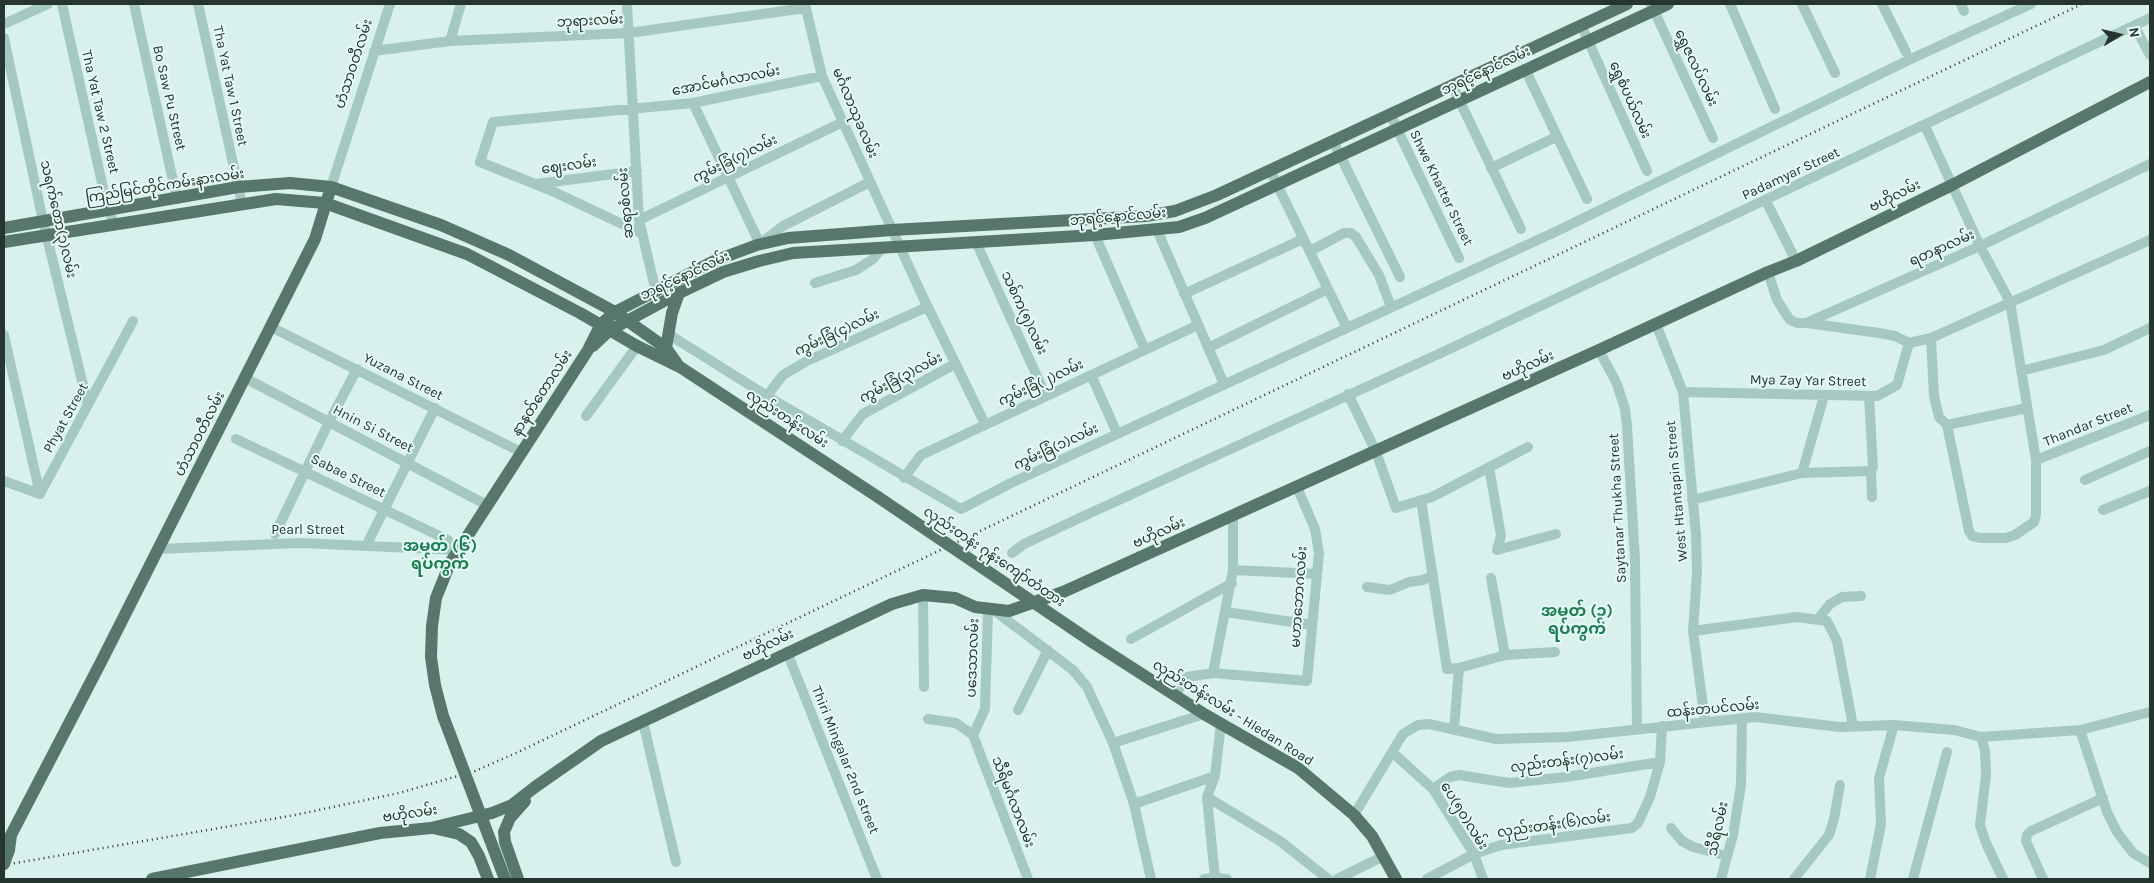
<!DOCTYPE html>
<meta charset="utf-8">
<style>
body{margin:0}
#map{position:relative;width:2154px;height:883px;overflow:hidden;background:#d9f1ed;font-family:Karla,sans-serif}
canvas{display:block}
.frame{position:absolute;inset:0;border:5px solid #26352f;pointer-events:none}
.north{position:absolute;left:2094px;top:10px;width:50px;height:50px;-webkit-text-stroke:4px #e5f9f6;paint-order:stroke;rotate:81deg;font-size:14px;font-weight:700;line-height:20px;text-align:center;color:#26352f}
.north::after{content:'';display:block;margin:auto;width:18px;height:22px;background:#26352f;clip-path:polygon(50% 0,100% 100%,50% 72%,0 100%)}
</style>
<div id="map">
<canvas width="2154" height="883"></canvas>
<div class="frame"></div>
<div class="north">N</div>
</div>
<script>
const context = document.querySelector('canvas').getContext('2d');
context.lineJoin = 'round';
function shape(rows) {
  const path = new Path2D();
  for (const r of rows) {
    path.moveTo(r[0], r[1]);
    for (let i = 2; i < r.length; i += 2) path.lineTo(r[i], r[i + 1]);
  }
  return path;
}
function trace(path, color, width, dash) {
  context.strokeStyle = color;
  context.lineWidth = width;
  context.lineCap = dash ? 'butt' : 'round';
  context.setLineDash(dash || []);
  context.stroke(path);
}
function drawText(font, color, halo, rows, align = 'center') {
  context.font = font + ' Karla,"Noto Sans Myanmar",sans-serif';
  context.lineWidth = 4;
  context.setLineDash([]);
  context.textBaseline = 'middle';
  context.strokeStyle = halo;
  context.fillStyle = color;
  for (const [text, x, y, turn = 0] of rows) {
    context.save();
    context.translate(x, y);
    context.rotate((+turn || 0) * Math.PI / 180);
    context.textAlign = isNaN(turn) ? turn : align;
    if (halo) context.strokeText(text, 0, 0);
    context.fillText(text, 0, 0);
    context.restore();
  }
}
const minor = shape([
 [62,4,108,210,115,225],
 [134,4,177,199],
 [198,4,242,204],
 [627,4,639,220,656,292],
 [805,4,822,76,921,293,985,424],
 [1651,4,1713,138],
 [1730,4,1775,109],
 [1802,4,1835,73],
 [1882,4,1906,52],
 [1961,4,1964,11],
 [4,24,48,4],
 [1581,25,1647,171],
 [2135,27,2150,55],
 [4,38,43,221,88,405],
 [450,41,461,4],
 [374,51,450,41,629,33,805,8],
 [1525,69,1587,199],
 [1452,85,1521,229],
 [693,103,760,244,783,226,870,182],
 [1390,114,1459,258],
 [1925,126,1980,246,2010,302,2036,460,2036,515,2034,522,2015,535,2006,538,1980,538,1972,536,1969,531,1947,425,1939,417,1934,396,1931,338],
 [1333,141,1400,277],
 [1491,168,1556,137],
 [1270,170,1347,328],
 [536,184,637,171],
 [331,187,390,4],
 [1766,201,1796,261],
 [639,220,843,122],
 [1157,230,1224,384],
 [641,233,550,190,480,162,493,122,693,103,822,76],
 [1095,235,1145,350],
 [976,242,1046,396],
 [1310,251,1344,233,1351,233,1356,237,1379,275,1391,307],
 [1768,272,1777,300,1790,320,1797,323,1806,323,1980,246,2150,164],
 [815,283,856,270,873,259,882,248],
 [1184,294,1303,239],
 [1807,323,1879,333,1895,336,1909,343],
 [1656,324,1683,392,1696,535,1697,572,1693,631,1705,721],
 [271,327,521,452],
 [668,334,772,399,961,509,1011,483,1555,232,1913,58,2031,4],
 [4,335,40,494],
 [1208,348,1328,289],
 [1599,350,1617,384,1625,409,1627,426,1635,560,1637,730],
 [2021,371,2104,350,2150,328],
 [1091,375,1117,433],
 [245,378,487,505],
 [1683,392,1877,396,1897,385,1909,343,1931,338,2150,240],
 [1348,394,1376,452,1396,508,1432,497,1528,447],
 [767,396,783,375,807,361,927,307],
 [1869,397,1873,467,1871,471,1872,497],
 [586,416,637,346],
 [1947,425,2027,408],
 [236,439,448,540],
 [842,441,863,414,955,364],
 [2036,460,2150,415],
 [1489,467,1501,536,1497,550],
 [1802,473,1824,396],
 [904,478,921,455,1198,325],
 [2085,480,2150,451],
 [4,481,40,494,133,321],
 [1421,500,1447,669,1459,668,1505,655,1555,652],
 [1692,500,1802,473,1871,471],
 [2103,510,2150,491],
 [275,534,329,422,357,369],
 [369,540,435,408],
 [159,549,300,543,458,550],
 [1497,550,1556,534],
 [1012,553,1024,544,1086,515,1443,352,2150,18],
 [1233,570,1317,574],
 [1491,578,1505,655],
 [1367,587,1390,590,1409,582,1423,580,1433,575],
 [923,595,924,687],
 [995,611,1073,670,1087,687,1113,743,1134,804,1151,879],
 [1226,612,1312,625],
 [1818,619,1830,604,1842,597,1861,596],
 [1693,631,1797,617,1827,621,1837,641,1853,726],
 [1131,639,1232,583],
 [787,652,877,879],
 [1213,673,1233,570,1233,517],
 [1175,695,1187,677,1213,673,1307,681,1319,553,1315,529,1297,487],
 [1018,710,1048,650],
 [928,719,956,723,973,735],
 [643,722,676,862],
 [1454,730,1459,668],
 [2080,730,2107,812,2117,832,2133,853,2150,863],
 [973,735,1028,879],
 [973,735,985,709,988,610],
 [1981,737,1985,750,1986,775,1980,825,1986,843,2003,879],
 [1113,743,1204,714],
 [1392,752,1433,789,1474,854,1483,879],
 [1433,789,1450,777,1459,775,1509,783,1566,777,1660,762],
 [1207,797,1280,841,1328,879],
 [1134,804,1215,776],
 [1354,815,1403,734,1418,725,1429,724,1496,739,1567,737,1755,717,1840,727,1894,725,1954,730,1981,737,2080,730,2150,712],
 [1671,828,1682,841,1693,847,1727,856],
 [1215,878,1207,797,1215,776,1221,723],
 [1204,879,1215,878,1227,879],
 [1337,879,1384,856],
 [1427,879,1474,854,1501,845,1624,829,1632,828,1638,823,1650,797,1660,762,1662,726],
 [1721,879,1733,835,1741,785,1742,718],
 [1794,879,1829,835,1834,819,1840,785],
 [1870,879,1881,824,1879,778,1894,725],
 [1913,879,1947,752],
 [2043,879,2026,841,2027,835,2031,831,2103,798]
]);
const major = shape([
 [4,228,238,187,290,183,331,187,441,225,509,255,615,312,666,348,678,365],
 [4,242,276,199,325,203,467,254,580,313,637,346,680,367,878,497],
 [593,346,610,330,627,321,679,293,723,272,759,261,793,253,1095,235,1179,227,1205,218,1668,4],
 [666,348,672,313,679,293],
 [450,563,588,350,601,324,615,312,714,261,757,245,788,238,892,230,1146,216,1175,211,1217,195,1627,4],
 [1092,642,1204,714,1298,768,1354,815,1372,836,1396,879],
 [433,828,459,834,471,842,479,856,488,879],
 [9,850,11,835,100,664,315,239,331,187],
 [152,879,380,833,431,828,492,813,512,805,535,787,601,741,892,604,923,595,955,598,975,607,1009,611,1063,592,1599,350,1768,272,1796,261,1952,185,2150,82],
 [518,879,505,842,504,832,510,818,525,801]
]);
const rail = shape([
 [4,865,295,815,399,793,475,771,516,753,2082,4]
]);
const majorBridge = shape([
 [878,497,1092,642],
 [450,563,436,598,432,626,431,657,435,685,443,716,505,879],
 [4,864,9,850]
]);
const streetNames = [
 ["ဘုရားလမ်း",590,21,-3],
 ["ဟံသာဝတီလမ်း",354,64,-72],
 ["ရွှေဇလပ်လမ်း",1696,68,65],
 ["ဘုရင့်နောင်လမ်း",1486,71,-25],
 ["အောင်မင်္ဂလာလမ်း",726,81,-11],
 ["Tha Yat Taw 1 Street",230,86,78],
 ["Bo Saw Pu Street",169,98,77],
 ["ရွှေစံပယ်လမ်း",1630,100,66],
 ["Tha Yat Taw 2 Street",100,112,77],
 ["မင်္ဂလာသုခလမ်း",855,113,67],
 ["ကွမ်းခြံ(၇)လမ်း",735,159,-26],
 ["ဈေးလမ်း",569,166,-8],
 ["Padamyar Street",1791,174,-25],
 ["ကြည်မြင်တိုင်ကမ်းနားလမ်း",165,186,-9],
 ["Shwe Khatter Street",1441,188,64],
 ["ဗဟိုလမ်း",1895,196,-26],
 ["ဆရာစံလမ်း",626,203,-95],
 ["ဘုရင့်နောင်လမ်း",1118,217,-5],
 ["သရက်တော(၃)လမ်း",58,219,77],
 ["ရတနာလမ်း",1942,248,-24],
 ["ဘုရင့်နောင်လမ်း",685,276,-25],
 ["သစ်က(၅)လမ်း",1024,313,65],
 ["ကွမ်းခြံ(၄)လမ်း",837,333,-25],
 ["ဗဟိုလမ်း",1528,366,-24],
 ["Yuzana Street",403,377,27],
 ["ကွမ်းခြံ(၃)လမ်း",901,378,-28],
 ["Mya Zay Yar Street",1808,381,1],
 ["ကွမ်းခြံ(၂)လမ်း",1041,383,-25],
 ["နာနတ်တောလမ်း",542,393,-57],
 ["Phyat Street",66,418,-61],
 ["လှည်းတန်းလမ်း",787,419,33],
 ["Thandar Street",2088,425,-22],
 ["Hnin Si Street",373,429,27],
 ["ဟံသာဝတီလမ်း",200,434,-63],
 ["ကွမ်းခြံ(၁)လမ်း",1056,447,-25],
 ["Sabae Street",348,476,26],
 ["West Htantapin Street",1677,491,-95],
 ["Saytanar Thukha Street",1618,508,-93],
 ["Pearl Street",308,530],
 ["ဗဟိုလမ်း",1159,533,-24],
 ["လှည်းတန်း ဂုန်းကျော်တံတား",994,557,34],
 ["မဟာဘောဂလမ်း",1299,597,-86],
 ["ဗဟိုလမ်း",768,645,-26],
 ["ပဒေသာလမ်း",973,658,-88],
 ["ထန်းတပင်လမ်း",1713,709,-5],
 ["လှည်းတန်းလမ်း - Hledan Road",1233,713,32],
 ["Thiri Mingalar 2nd street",845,760,68],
 ["လှည်းတန်း(၇)လမ်း",1567,761,-7],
 ["သီရိမင်္ဂလာလမ်း",1013,802,69],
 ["ဗဟိုလမ်း",410,814,-8],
 ["ပေ(၅၀)လမ်း",1464,816,58],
 ["လှည်းတန်း(၆)လမ်း",1554,825,-8],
 ["သီရိလမ်း",1718,829,-78]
];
const quarterNames = [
 ["အမှတ် (၆)",440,546],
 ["ရပ်ကွက်",440,564],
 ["အမှတ် (၃)",1577,611],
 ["ရပ်ကွက်",1577,629]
];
trace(minor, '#a5c9c1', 10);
trace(major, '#57776c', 12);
trace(rail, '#26352f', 2.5, [1, 4]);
trace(majorBridge, '#57776c', 12);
drawText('14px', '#26352f', '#e5f9f6', streetNames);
drawText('bold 16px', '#1e7e54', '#e5f9f6', quarterNames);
</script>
